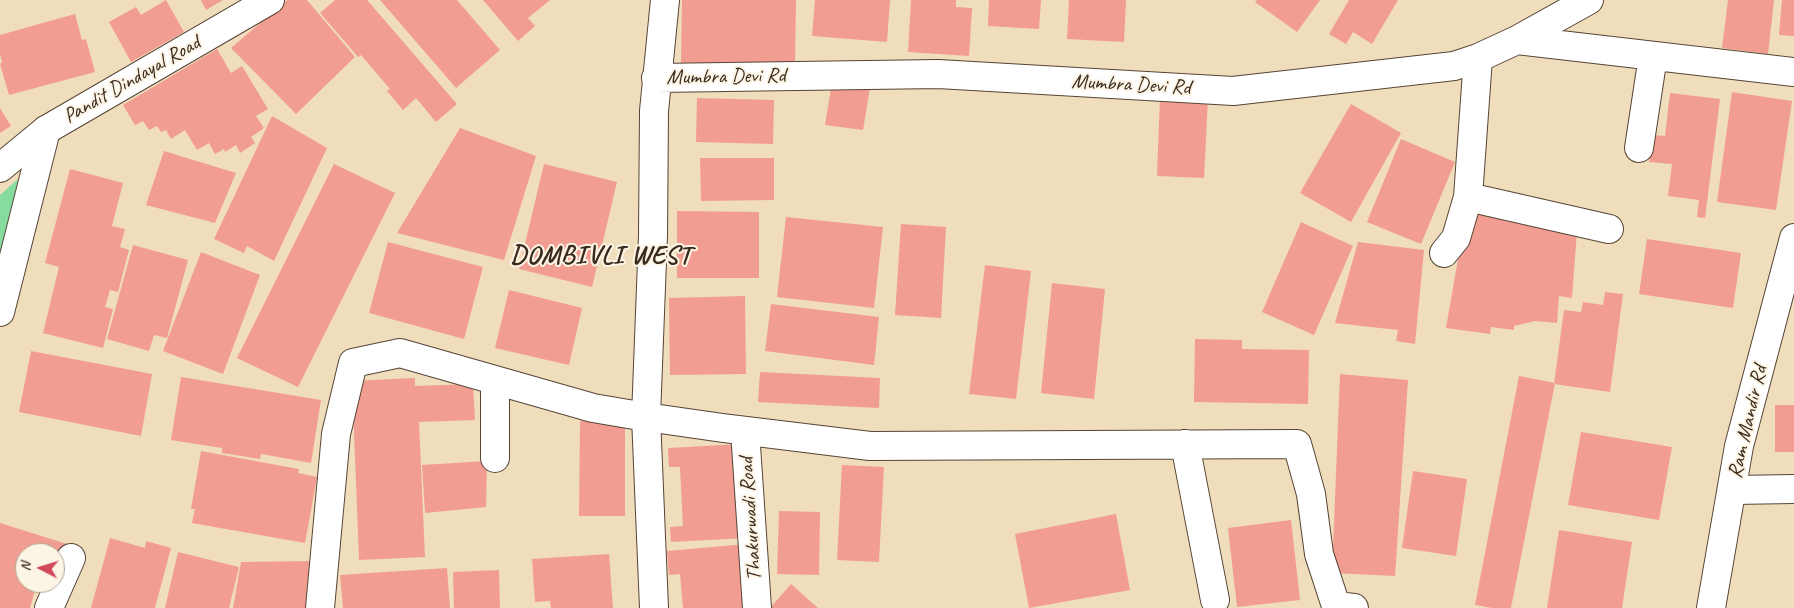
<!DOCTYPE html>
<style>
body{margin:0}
#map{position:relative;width:1794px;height:608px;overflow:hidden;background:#f0ddbc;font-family:Caveat,sans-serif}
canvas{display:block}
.north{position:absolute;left:15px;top:543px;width:50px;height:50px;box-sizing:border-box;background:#fcf5e5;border:1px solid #afa495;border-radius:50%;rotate:275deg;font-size:14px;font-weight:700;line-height:20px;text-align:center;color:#3b2a1e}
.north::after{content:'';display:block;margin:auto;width:18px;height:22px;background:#d1495b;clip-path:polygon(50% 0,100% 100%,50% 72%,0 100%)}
</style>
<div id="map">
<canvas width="1794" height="608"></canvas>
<div class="north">N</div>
</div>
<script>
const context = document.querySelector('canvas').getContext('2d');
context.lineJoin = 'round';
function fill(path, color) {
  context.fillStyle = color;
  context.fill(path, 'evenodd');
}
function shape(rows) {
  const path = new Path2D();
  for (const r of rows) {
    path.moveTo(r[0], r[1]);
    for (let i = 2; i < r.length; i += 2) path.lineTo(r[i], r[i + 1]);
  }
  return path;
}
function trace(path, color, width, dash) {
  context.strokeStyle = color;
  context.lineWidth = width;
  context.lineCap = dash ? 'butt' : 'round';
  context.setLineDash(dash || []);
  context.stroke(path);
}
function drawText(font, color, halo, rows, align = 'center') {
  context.font = font + ' Caveat,sans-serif';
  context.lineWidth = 4;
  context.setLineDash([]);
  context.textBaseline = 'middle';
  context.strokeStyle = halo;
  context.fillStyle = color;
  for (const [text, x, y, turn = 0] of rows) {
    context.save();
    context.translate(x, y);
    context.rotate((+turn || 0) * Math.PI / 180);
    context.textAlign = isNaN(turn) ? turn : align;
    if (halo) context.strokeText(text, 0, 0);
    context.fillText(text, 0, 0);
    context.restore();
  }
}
const green = shape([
 [18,179,0,265,0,195]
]);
const building = shape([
 [166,0,184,32,131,62,109,22,136,7,141,15],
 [201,0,223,0,206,10],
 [287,0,307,0,355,57,296,114,231,48],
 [335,0,367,0,457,104,436,122,416,98,403,110,387,91,390,89,361,55,358,57,320,13],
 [380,0,457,0,500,50,456,88],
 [483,0,550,0,528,18,535,26,518,41],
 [682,0,796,0,795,64,681,63],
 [815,0,890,0,887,42,812,36],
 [911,0,956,0,956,7,972,8,969,56,908,52],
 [989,0,1041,0,1039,29,988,26],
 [1069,0,1126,0,1124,42,1067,39],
 [1257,0,1320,0,1297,32,1255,2],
 [1349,0,1398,0,1372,44,1353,32,1346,44,1329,34],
 [1728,0,1774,0,1768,54,1722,48],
 [1782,0,1794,0,1794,36,1779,35],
 [75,14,82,40,86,39,95,72,9,95,0,64,2,62,0,54,0,35],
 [217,49,231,73,242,66,268,109,256,116,264,128,251,137,255,143,240,153,236,145,225,152,224,149,215,154,209,143,197,150,185,130,171,139,166,130,161,132,157,126,149,130,143,121,135,125,123,105],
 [832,82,870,88,863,130,825,125],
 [1732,92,1792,101,1776,210,1717,202],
 [1670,93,1720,99,1705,218,1697,217,1699,200,1668,196,1672,164,1649,162,1653,135,1665,136],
 [1160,96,1208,98,1204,178,1157,176],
 [697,98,774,100,773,144,696,142],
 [1351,104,1401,133,1351,222,1300,193],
 [0,108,11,126,0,133],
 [272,116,327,148,274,261,247,246,244,253,214,239],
 [460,128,536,156,504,260,397,233],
 [1401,139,1455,162,1421,244,1367,222],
 [164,151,236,173,215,223,146,205],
 [700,158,774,158,774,200,701,201],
 [334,164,395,193,298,387,237,358],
 [544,164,617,182,592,287,519,269],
 [70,169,123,183,112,226,125,229,120,247,129,250,118,292,110,290,105,307,113,309,103,348,43,333,59,267,45,263],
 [1468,202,1577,231,1572,298,1559,296,1557,323,1535,321,1514,326,1514,330,1491,327,1490,334,1446,328],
 [677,211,759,212,759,278,677,278],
 [786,217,883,227,874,308,777,297],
 [1301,222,1353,246,1314,335,1262,312],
 [901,224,946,227,941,318,895,315],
 [1647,239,1741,253,1733,308,1639,294],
 [388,242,483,267,464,339,369,313],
 [1358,242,1424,250,1415,344,1396,341,1398,330,1335,323],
 [133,245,188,260,167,338,154,335,149,351,107,339],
 [201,252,260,275,223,374,163,351],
 [985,265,1031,271,1016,399,969,394],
 [1052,283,1105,289,1094,399,1041,393],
 [509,290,582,308,569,365,495,348],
 [1605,292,1623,294,1610,392,1554,384,1564,310,1581,312,1583,302,1603,305],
 [745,296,746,374,670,375,669,298],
 [771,304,879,317,874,365,765,351],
 [1195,339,1242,340,1242,349,1309,350,1308,404,1194,402],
 [31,351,152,374,141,436,19,412],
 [760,372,880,378,879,408,758,402],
 [1340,374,1408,380,1395,576,1332,573],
 [1519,376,1555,383,1511,608,1492,608,1475,605],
 [181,377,321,400,311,463,261,454,260,459,222,453,222,448,171,440],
 [415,378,415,386,473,384,475,420,419,422,425,557,359,560,352,381],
 [1775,405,1794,405,1794,452,1775,452],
 [580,421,625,421,625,516,579,516],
 [1581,432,1672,447,1659,520,1568,505],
 [741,444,747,538,671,542,670,527,683,526,680,467,669,467,668,448],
 [201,451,299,469,298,473,317,477,305,543,192,523,195,509,191,509],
 [487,461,486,507,425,513,422,465],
 [842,465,884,467,879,562,837,560],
 [1413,471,1467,479,1456,556,1402,548],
 [779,511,820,512,819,575,777,574],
 [1116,514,1130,590,1029,608,1015,534],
 [1291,520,1300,600,1237,607,1228,528],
 [0,523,67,544,57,576,55,575,55,553,25,553,25,583,37,583,30,608,0,608],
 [1559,530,1632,542,1622,608,1547,608],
 [110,538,145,548,146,541,171,548,155,608,91,608],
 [746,544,752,608,683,608,680,574,669,575,667,551],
 [178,552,239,567,229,608,165,608],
 [609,554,613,608,551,608,550,601,535,602,532,559],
 [317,561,312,608,233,608,241,562],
 [447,568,450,608,343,608,340,575],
 [499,570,500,608,454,608,453,572],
 [791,584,818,608,770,608]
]);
const street = shape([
 [1517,40,1794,72],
 [1478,58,1468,197,1609,229],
 [656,78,938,74,1233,91,1454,66,1478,58,1517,40,1589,0],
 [1639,148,1653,56],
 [1444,253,1456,238,1468,197],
 [0,312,46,130],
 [745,431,757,608],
 [1185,444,1215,600],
 [495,458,495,380],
 [1732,490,1794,489],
 [49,608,71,558],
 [320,608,336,434,353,363,400,353,593,408,646,417,653,235,654,111,665,0],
 [654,608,646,417,723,428,870,446,1297,444,1311,494,1319,554,1336,606,1354,608]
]);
const secondary = shape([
 [0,168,46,130,270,0],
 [1711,608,1739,446,1794,238]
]);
const streetNames = [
 ["Mumbra Devi Rd",726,77,-1],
 ["Pandit Dindayal Road",132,80,-30],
 ["Mumbra Devi Rd",1131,85,3],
 ["Ram Mandir Rd",1748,422,-77],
 ["Thakurwadi Road",751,519,-94]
];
const districtNames = [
 ["DOMBIVLI WEST",601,256]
];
fill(green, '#86dc9f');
fill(building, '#f29d91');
trace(street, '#564536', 30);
trace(secondary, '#564536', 30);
trace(street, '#fff', 28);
trace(secondary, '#fff', 28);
drawText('21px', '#3b2a1e', '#fcf5e5', streetNames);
context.letterSpacing = '1px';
drawText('bold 26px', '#3b2a1e', '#fcf5e5', districtNames);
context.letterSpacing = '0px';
</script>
